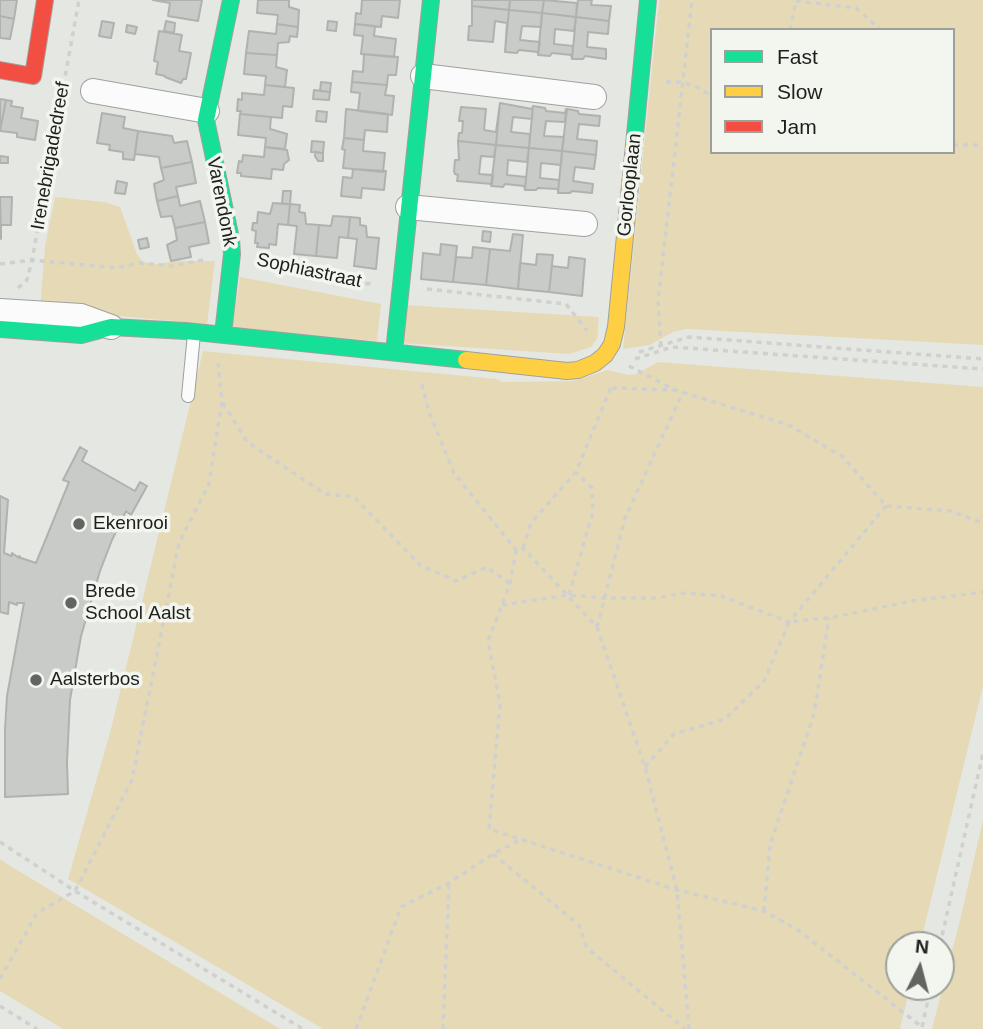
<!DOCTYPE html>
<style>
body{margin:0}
#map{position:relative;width:983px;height:1029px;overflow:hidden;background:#e5e7e3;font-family:Helvetica,sans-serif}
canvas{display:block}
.legend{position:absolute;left:710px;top:28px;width:245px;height:126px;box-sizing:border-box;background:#f2f6ee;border:2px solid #9da09a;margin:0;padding:9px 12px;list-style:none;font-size:21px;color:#1d1f1c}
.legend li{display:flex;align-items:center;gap:14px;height:35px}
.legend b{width:35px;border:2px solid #9da09a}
.north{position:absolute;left:885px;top:931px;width:70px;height:70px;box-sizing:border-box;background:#f2f6ee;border:2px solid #9da09a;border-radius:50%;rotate:6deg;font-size:19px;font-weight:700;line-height:28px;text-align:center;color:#1d1f1c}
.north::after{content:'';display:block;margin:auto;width:24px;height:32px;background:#636562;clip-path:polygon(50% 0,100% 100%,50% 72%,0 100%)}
</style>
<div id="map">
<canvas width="983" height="1029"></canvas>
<ul class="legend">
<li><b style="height:9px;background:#16e098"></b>Fast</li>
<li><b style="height:9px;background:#ffcf43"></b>Slow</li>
<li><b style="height:9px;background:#f24e42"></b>Jam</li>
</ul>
<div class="north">N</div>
</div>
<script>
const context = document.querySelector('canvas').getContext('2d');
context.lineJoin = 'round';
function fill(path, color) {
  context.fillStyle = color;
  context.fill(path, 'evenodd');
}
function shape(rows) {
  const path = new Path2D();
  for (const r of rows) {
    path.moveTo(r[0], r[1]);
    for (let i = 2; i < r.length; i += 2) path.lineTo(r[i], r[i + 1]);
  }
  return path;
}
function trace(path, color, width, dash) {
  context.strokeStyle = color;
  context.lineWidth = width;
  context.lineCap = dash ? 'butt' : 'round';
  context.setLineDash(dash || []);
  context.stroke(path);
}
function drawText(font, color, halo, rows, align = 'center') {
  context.font = font + ' Helvetica,sans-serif';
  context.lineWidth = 7;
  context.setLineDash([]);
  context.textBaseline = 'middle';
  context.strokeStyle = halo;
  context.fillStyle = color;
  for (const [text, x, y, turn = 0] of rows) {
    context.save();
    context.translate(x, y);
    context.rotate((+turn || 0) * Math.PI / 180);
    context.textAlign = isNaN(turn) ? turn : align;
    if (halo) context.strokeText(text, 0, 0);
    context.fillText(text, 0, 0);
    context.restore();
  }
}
const green = shape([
 [659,0,983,0,983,345,687,329,673,332,650,345,623,349],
 [712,30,953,30,953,152,712,152],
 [55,197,104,202,120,207,137,254,143,262,156,264,177,261,215,261,207,324,40,309,45,246],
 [240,277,381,304,377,341,232,327],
 [405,305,599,317,597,339,591,347,569,354,401,343],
 [203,351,497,379,502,382,573,381,608,370,628,375,636,374,658,362,983,387,983,686,920,945,899,945,899,987,910,987,900,1029,323,1029,68,879,111,729],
 [983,820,983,1029,932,1029,960,920],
 [0,859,4,862,280,1029,63,1029,0,991]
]);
const building = shape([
 [0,0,17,0,14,19,0,16,0,0],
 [153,0,202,0,198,21,168,16,170,3,153,0],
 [258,0,289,0,289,7,299,10,298,27,277,24,278,15,257,13,258,0],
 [362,0,400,0,398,18,382,16,381,27,355,24,356,13,361,14,362,0],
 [472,0,510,0,509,10,472,6,472,0],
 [510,0,544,0,542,13,509,10,510,0],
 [544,0,577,3,576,17,542,13,544,0],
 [578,0,592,0,591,5,611,6,609,21,576,17,578,0],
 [472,6,509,10,505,52,507,23,495,21,493,42,468,40,469,26,472,26,472,6],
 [509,10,542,13,541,27,522,26,520,40,540,42,538,55,538,52,519,50,517,53,505,52,509,10],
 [542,13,576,17,574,31,555,29,554,44,573,46,572,59,571,55,552,53,550,56,538,55,542,13],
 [0,16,14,19,10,39,0,38,0,16],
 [576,17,609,21,608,34,588,32,587,47,606,49,606,59,585,56,583,59,572,59,576,17],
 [102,21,114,23,111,38,99,36,102,21],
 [166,21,175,23,174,33,164,31,166,21],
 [328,21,337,22,336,31,327,30,328,21],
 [277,24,298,27,297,37,290,36,289,42,278,43,277,55,246,53,249,31,276,34,277,24],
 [355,24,375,26,374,36,396,39,394,57,361,54,363,36,354,35,355,24],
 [127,25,137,27,135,34,126,32,127,25],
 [159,31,182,35,179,51,191,53,186,79,183,79,181,83,165,77,165,76,156,74,158,62,154,61,159,31],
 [246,53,277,55,276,67,287,70,285,87,265,85,266,76,244,74,246,53],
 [364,54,398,57,396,75,388,75,387,85,352,82,353,71,363,72,364,54],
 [321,82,331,83,330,92,320,91,321,82],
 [352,82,387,85,385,95,394,96,392,115,358,111,360,93,351,92,352,82],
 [265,85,294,88,292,107,283,106,282,118,240,114,241,111,237,111,238,99,242,100,242,93,264,95,265,85],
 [314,90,330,92,329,100,313,99,314,90],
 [0,99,6,100,0,131,0,99],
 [6,100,12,101,11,106,23,108,21,118,38,121,35,140,17,137,17,133,0,131,6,100],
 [500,103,532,109,533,106,532,119,513,117,511,132,530,134,529,148,496,145,500,103],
 [500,103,496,145,458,141,459,133,462,133,463,121,459,121,461,107,486,109,484,130,496,132,500,103],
 [533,106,545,108,546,111,565,113,566,109,565,122,546,121,544,136,564,137,562,151,529,148,533,106],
 [346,109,388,114,387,132,365,130,364,140,344,138,346,109],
 [567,109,578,111,579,114,600,116,599,126,579,124,577,139,597,141,596,155,562,151,567,109],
 [317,111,327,112,326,122,316,121,317,111],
 [102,113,125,117,123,128,138,131,134,160,123,159,123,152,109,150,110,145,97,143,102,113],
 [240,114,271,117,270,129,287,134,285,149,265,147,266,138,238,135,240,114],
 [138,131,172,136,174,143,187,141,192,162,161,168,159,157,135,154,138,131],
 [344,138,364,140,363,151,385,153,383,172,343,168,345,150,342,149,344,138],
 [312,141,324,142,323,153,311,152,312,141],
 [458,141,496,145,494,157,481,156,479,174,493,175,492,184,457,181,458,175,455,174,454,171,455,160,459,160,458,141],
 [496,145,529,148,527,162,508,160,507,175,526,177,525,190,524,186,505,184,503,187,491,186,496,145],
 [265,147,287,150,289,160,284,164,283,170,272,169,271,179,241,176,241,173,237,173,239,161,242,162,243,155,264,157,265,147],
 [529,148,562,151,561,165,541,163,540,178,559,180,558,193,558,189,538,188,536,190,525,190,529,148],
 [562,151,596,155,594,169,575,167,573,181,593,184,592,193,572,191,570,193,558,193,562,151],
 [315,152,323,153,323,161,318,161,315,156,315,152],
 [0,156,8,157,8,163,0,163,0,156],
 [192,162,196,183,176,187,178,196,157,201,154,184,164,180,161,168,192,162],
 [353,169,386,171,384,190,362,188,361,198,341,196,343,177,352,178,353,169],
 [117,181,127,183,125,194,115,193,117,181],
 [283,191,291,191,290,204,282,204,283,191],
 [178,196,180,206,200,201,205,222,175,228,172,216,161,217,157,201,178,196],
 [0,197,12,197,11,225,1,225,1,239,0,197],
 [273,203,290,204,288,225,278,224,276,245,269,244,269,248,257,247,258,243,255,243,256,231,252,230,253,223,257,223,258,212,270,214,273,203],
 [290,204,300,205,299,212,305,213,306,224,319,225,316,256,294,254,297,226,288,225,290,204],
 [333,216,350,217,348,238,339,237,337,258,316,256,319,225,331,226,333,216],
 [350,217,360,218,360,225,366,226,367,237,379,238,376,269,354,266,357,239,348,238,350,217],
 [205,222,209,243,189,247,191,257,171,261,167,245,177,240,175,228,205,222],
 [483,231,491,232,490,242,482,241,483,231],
 [513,234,523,235,518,289,486,285,490,249,510,251,513,234],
 [147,238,149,247,140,249,138,240,147,238],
 [441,244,457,246,453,282,421,279,423,253,440,255,441,244],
 [473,247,490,249,486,285,453,282,456,257,472,258,473,247],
 [537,254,553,255,549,292,518,289,520,263,536,265,537,254],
 [569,257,585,259,582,296,549,292,552,266,568,268,569,257],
 [80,447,87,451,82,461,135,491,140,482,147,486,131,515,126,511,112,540,100,571,81,636,70,700,67,762,68,794,5,797,5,730,7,696,24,603,17,603,17,605,9,602,8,614,0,612,0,496,8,500,4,553,12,556,12,553,19,558,19,556,21,558,36,563,69,482,63,480,80,447]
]);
const path = shape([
 [796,1,856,8,881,30],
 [790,30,796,1],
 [666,82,682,82,702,89,712,98],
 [953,145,983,145],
 [258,261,352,283,374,284],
 [0,264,32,260,117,268,138,263,173,266,203,260],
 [18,288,27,280,32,260,79,0],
 [427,289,566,304,587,331],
 [661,346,658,301,692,0],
 [639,352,689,337,983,359],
 [635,359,672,347,983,369],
 [629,366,675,390,789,425,843,457,886,506,951,511,983,523],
 [422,384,429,412,454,473,516,550],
 [612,388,673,390],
 [223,403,247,442,325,494,354,497,420,565,456,581,487,567,510,584],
 [523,548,531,523,576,472,611,387],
 [569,595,593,511,592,488,576,472],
 [502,605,569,595,604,598,654,598,686,593,721,596,789,622,886,506],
 [597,627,625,518,683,392],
 [645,767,674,734,725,719,764,681,789,622,829,618,912,601,983,592],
 [0,842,75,891,303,1029],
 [493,854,579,925,587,948,685,1029],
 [764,911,770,845,814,714,829,618],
 [940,945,983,753],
 [0,979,37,913,75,891,132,780,179,543,209,484,222,401,218,363],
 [0,1006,37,1029],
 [922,1027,931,987],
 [356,1029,401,907,449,883,493,854,520,840],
 [443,1029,449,883],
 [689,1029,677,890,645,767,597,627,523,548,516,550,510,584,488,641,500,704,489,829,677,890,764,911,798,930,922,1027]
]);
const lane = shape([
 [188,396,194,334]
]);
const street = shape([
 [423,76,594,97],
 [93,91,207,111],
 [408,207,585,224],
 [0,311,81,316,111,327]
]);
const fast = shape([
 [634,145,648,0],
 [0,329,81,335,111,327,186,331,466,360],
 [223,334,232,254,231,239,206,120,231,0],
 [394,352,431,0]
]);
const slow = shape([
 [466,360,567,371,578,370,595,363,605,355,612,344,616,327,634,145]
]);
const jam = shape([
 [0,70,33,76,45,0]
]);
const markers = [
 [79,524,7,"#636562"],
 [71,603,7,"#636562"],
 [36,680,7,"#636562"]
];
const streetNames = [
 ["Irenebrigadedreef",51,156,-80],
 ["Gorlooplaan",630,185,-84],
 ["Varendonk",221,202,79],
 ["Sophiastraat",309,271,12]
];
const poiNames = [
 ["Ekenrooi",93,524],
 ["Brede",85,592],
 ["School Aalst",85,614],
 ["Aalsterbos",50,680]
];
fill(green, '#e6dab6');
fill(building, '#c8cbc8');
trace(building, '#afb2af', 2);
trace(lane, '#9fa19e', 14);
trace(street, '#9fa19e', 26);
trace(fast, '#9fa19e', 18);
trace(slow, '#9fa19e', 18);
trace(jam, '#9fa19e', 18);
trace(path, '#d0d0cf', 3.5, [5, 5]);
trace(lane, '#fbfbfb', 12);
trace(street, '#fbfbfb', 24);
trace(fast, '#16e098', 16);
trace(slow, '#ffcf43', 16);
trace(jam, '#f24e42', 16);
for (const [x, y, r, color] of markers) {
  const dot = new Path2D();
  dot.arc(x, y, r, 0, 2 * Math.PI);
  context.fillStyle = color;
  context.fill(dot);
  trace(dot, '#f2f6ee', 2.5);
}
drawText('19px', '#1d1f1c', '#f2f6ee', streetNames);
drawText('19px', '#1d1f1c', '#f2f6ee', poiNames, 'left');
</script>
